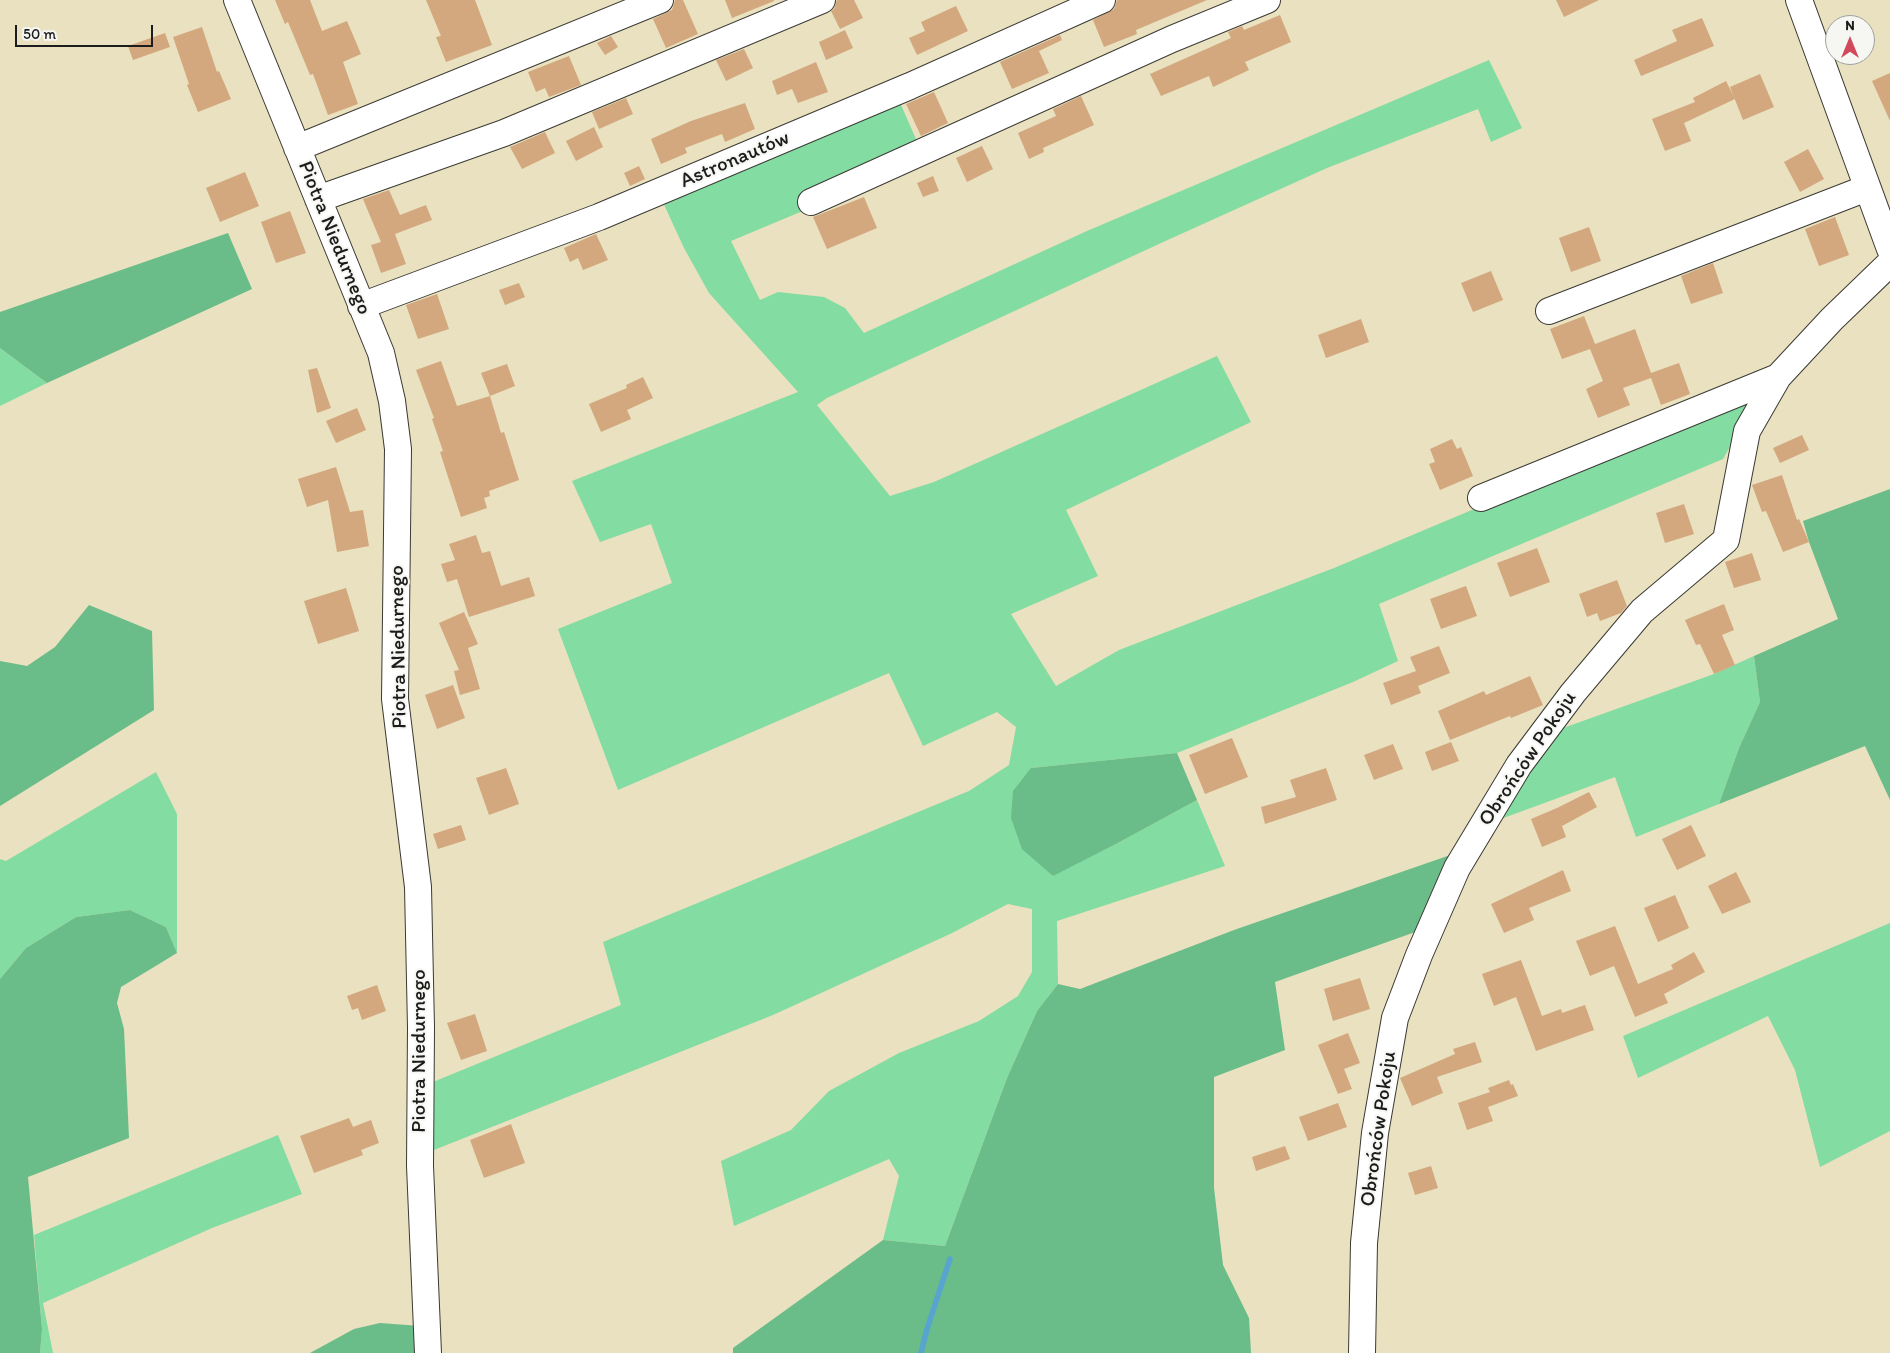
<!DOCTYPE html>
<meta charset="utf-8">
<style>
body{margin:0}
#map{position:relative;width:1890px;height:1353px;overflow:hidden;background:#e9e1bf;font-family:Itim,sans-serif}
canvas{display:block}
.north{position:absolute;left:1825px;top:15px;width:50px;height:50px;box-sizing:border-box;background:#f6f6f2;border:1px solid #9f9f9c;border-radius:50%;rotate:0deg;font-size:14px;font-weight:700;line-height:20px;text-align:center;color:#1c1c1c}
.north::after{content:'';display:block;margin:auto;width:18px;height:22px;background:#d1495b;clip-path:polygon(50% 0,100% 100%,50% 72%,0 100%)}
.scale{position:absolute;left:15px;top:25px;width:138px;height:22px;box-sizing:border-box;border:2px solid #1c1c1c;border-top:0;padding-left:6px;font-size:15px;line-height:18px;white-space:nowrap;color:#1c1c1c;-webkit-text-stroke:4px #f6f6f2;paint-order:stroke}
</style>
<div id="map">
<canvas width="1890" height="1353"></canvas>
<div class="north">N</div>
<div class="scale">50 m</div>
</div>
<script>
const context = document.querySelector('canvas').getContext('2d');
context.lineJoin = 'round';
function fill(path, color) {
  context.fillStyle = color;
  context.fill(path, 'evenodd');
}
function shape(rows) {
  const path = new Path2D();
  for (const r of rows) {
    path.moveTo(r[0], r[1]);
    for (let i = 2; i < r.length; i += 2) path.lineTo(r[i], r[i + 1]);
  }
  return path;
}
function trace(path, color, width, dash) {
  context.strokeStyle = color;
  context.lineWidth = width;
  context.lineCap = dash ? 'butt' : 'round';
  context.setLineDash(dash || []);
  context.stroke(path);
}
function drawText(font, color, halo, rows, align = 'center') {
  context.font = font + ' Itim,sans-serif';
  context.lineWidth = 4;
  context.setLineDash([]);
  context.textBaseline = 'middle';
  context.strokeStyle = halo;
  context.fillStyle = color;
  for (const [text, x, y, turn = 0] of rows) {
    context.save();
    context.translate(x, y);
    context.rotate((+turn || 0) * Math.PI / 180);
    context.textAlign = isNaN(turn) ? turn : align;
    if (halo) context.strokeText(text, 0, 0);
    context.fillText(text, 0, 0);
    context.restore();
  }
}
const green = shape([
 [1489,60,1522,128,1491,142,1478,109,1327,168,1161,243,827,398,817,405,890,496,934,482,1217,356,1251,422,1066,510,1098,576,1011,614,1056,686,1119,650,1334,568,1669,427,1766,383,1723,459,1379,604,1398,661,1353,682,1177,753,1031,768,1052,876,1116,844,1197,800,1225,866,1057,921,1058,984,1037,1011,1007,1078,945,1246,883,1240,899,1176,889,1159,734,1226,721,1161,791,1130,829,1091,899,1053,979,1021,1018,996,1032,972,1032,909,1008,904,950,934,773,1015,434,1150,428,1084,621,1005,603,942,969,791,1009,765,1016,727,997,712,923,746,889,673,618,790,558,629,672,583,651,524,600,542,572,481,798,392,709,293,684,248,661,198,898,98,919,146,805,210,731,241,760,300,778,292,824,297,845,308,864,333,1087,231],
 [0,348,47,383,0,406],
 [1754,656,1760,702,1739,748,1719,804,1636,837,1615,777,1498,820,1552,732,1714,674],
 [156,772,177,814,177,953,166,927,130,910,76,917,26,948,0,979,0,859,6,861],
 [1890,923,1890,1131,1820,1167,1795,1070,1768,1016,1638,1078,1623,1036],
 [278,1135,302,1194,212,1228,43,1303,53,1353,40,1353,42,1329,34,1235]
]);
const forest = shape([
 [228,233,252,289,47,383,0,348,0,312],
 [1890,489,1890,800,1865,746,1719,804,1739,748,1760,702,1754,656,1838,619,1809,542,1803,521],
 [89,605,152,631,154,710,0,806,0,661,27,666,55,647],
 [1177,753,1197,800,1116,844,1053,876,1022,849,1011,818,1013,791,1031,768],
 [1459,852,1418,931,1275,982,1285,1050,1214,1077,1214,1188,1223,1265,1249,1318,1251,1353,733,1353,733,1348,883,1240,945,1246,1007,1078,1037,1011,1058,984,1080,989,1234,930],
 [130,910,166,927,177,953,121,987,117,1003,124,1029,129,1138,28,1177,42,1329,40,1353,0,1353,0,979,26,948,76,917],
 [380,1323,420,1326,420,1353,310,1353,354,1329]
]);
const stream = shape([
 [921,1353,927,1329,950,1259]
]);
const building = shape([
 [275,0,310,0,322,31,347,21,361,54,343,62,358,104,328,115,313,74,310,75,288,22,285,24],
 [426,0,475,0,492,45,446,62,436,37,441,36],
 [675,0,683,0,698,34,666,48,653,19,672,10],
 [725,0,774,0,774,1,732,18],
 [837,0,854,0,863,18,840,29,831,11,834,9],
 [1117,0,1207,0,1136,30,1137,34,1104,47,1093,20,1114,9],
 [1556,0,1599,0,1564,17],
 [956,6,968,31,917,55,909,38,925,31,921,22],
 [1280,15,1291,42,1245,62,1249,70,1213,87,1209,76,1161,96,1150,74,1231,38,1228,32,1242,26,1244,30],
 [1702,18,1714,46,1641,76,1634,60,1677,41,1672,30],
 [202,27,217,72,219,71,231,99,198,112,187,85,189,84,173,37],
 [845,30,853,48,826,60,819,42],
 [165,33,170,47,133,60,128,46],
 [1060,35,1062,40,1039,51,1049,73,1012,89,1000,62],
 [611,36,618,47,605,55,597,43],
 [744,49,753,68,726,81,716,60],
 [569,56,581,85,549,97,545,88,536,92,528,72],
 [816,62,828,92,798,103,792,89,777,95,772,81],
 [1890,73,1890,121,1872,81],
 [1760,74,1774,107,1743,120,1730,87],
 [1726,81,1735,99,1684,123,1691,141,1665,151,1652,119,1695,102,1693,98],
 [934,92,948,123,921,136,906,104],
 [1081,96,1094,125,1043,148,1044,152,1029,159,1018,133,1056,116,1053,109],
 [626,98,633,114,599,129,592,112],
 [745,103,755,129,725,142,722,134,685,148,687,153,661,164,651,139,691,121],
 [594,127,603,147,576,161,566,141],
 [545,132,555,153,522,169,510,147],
 [982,146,993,169,967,182,956,158],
 [1808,149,1824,179,1800,192,1784,162],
 [639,166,645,179,630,186,624,173],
 [245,172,259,206,220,222,206,188],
 [933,176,939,191,923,197,917,183],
 [389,190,400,215,426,205,432,220,395,234,406,264,381,273,371,245,381,242,363,199],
 [864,197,877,228,827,249,813,217],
 [290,211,306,253,276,263,261,222],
 [1835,217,1849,255,1819,266,1805,229],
 [1589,227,1601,261,1571,272,1559,238],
 [596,234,608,260,583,270,578,258,570,262,564,248],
 [1713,263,1723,293,1691,304,1681,276],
 [1491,271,1503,300,1473,312,1461,283],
 [519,283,525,297,505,305,499,290],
 [437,294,449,329,418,339,406,305],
 [1584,316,1595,344,1635,329,1651,373,1679,363,1690,394,1661,405,1651,378,1623,388,1630,405,1598,418,1586,389,1603,381,1590,349,1562,359,1550,329],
 [1361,319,1369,342,1326,358,1318,335],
 [441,361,457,406,490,396,501,433,504,432,519,480,489,491,490,496,484,498,487,508,461,517,440,452,443,451,432,419,434,418,416,370],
 [507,364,515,386,490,396,481,373],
 [317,368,331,408,317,413,308,370],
 [643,377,653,398,627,410,631,419,601,432,589,404,627,388,626,385],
 [357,408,366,430,336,443,326,421],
 [1802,435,1809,450,1780,463,1773,448],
 [1452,439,1457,449,1461,447,1473,476,1440,490,1429,464,1435,462,1430,449],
 [336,467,350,512,363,510,369,546,337,552,328,500,307,507,298,479],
 [1782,475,1797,520,1799,519,1809,542,1783,552,1766,511,1762,512,1752,485],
 [1684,504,1694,534,1665,543,1656,513],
 [476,535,482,553,490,551,501,586,529,577,535,596,469,617,457,579,447,582,441,564,455,560,449,544],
 [1537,548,1550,582,1510,597,1497,563],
 [1752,553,1761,580,1734,588,1725,562],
 [1617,580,1627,606,1621,613,1600,621,1597,613,1587,617,1579,594],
 [1466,586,1477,616,1441,629,1430,599],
 [346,588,359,631,318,644,304,601],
 [1724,604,1734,630,1722,635,1735,665,1714,674,1700,644,1696,645,1685,620],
 [464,612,478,644,468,648,480,689,460,695,454,671,459,670,439,623],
 [1439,646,1450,673,1418,686,1421,693,1391,705,1383,683,1416,671,1410,657],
 [1530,676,1543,705,1511,718,1510,716,1450,740,1438,711,1484,691,1486,695],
 [453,685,465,718,437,729,425,695],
 [1232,738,1248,777,1205,794,1189,755],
 [1451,742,1459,761,1432,771,1425,752],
 [1393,744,1403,769,1374,780,1364,755],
 [506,768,519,804,489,815,476,778],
 [1326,768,1337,800,1265,824,1261,807,1296,797,1290,780],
 [1589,792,1597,807,1562,826,1566,837,1542,847,1531,819,1557,808],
 [461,825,466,840,438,849,433,834],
 [1691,825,1706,856,1677,870,1662,839],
 [1563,870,1571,891,1529,908,1534,920,1504,933,1491,904],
 [1736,872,1751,902,1722,914,1708,886],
 [1675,895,1689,928,1658,942,1644,908],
 [1615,926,1638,984,1673,969,1671,965,1694,952,1705,972,1664,994,1668,1003,1635,1017,1614,966,1590,976,1576,941],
 [1521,960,1542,1016,1561,1009,1562,1013,1585,1005,1594,1030,1536,1051,1516,997,1494,1006,1482,974],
 [1360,978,1370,1009,1333,1021,1324,989],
 [377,985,386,1011,362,1020,358,1008,352,1010,347,996],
 [475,1014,487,1051,461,1060,447,1023],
 [1348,1033,1360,1063,1344,1069,1352,1089,1338,1094,1318,1045],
 [1475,1042,1482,1062,1437,1077,1443,1093,1412,1106,1400,1078,1455,1054,1453,1049],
 [1509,1080,1511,1085,1513,1084,1518,1096,1488,1107,1493,1121,1467,1130,1458,1103,1490,1092,1488,1088],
 [1338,1103,1347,1127,1308,1141,1299,1117],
 [349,1118,353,1127,371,1120,379,1143,361,1150,363,1155,314,1173,300,1136],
 [511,1124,525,1163,484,1178,470,1140],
 [1285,1146,1290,1159,1256,1171,1252,1157],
 [1431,1166,1438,1188,1415,1195,1408,1173]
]);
const minor = shape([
 [237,0,381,353,392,401,398,449,395,699,418,887,421,1028,420,1166,428,1353],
 [1799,0,1890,249],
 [297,148,660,0],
 [318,199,504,133,822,0],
 [811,202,1172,39,1267,0],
 [361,306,599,217,910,86,1102,0],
 [1549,311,1867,188],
 [1481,498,1778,377],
 [1362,1353,1364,1243,1375,1133,1395,1018,1419,955,1457,868,1519,765,1573,693,1642,611,1726,540,1747,431,1778,377,1832,319,1890,263]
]);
const streetNames = [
 ["Astronautów",735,160,-23],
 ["Piotra Niedurnego",334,238,68],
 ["Piotra Niedurnego",399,647,-91],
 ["Obrońców Pokoju",1528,759,-56],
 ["Piotra Niedurnego",420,1051,-90],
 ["Obrońców Pokoju",1379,1129,-82]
];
fill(green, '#83dca2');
fill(forest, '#6abc88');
trace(stream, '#58a4d0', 5.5);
fill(building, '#d3a87e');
trace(minor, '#3b3a34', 28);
trace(minor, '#fff', 26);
drawText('21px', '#1c1c1c', '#f6f6f2', streetNames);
</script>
